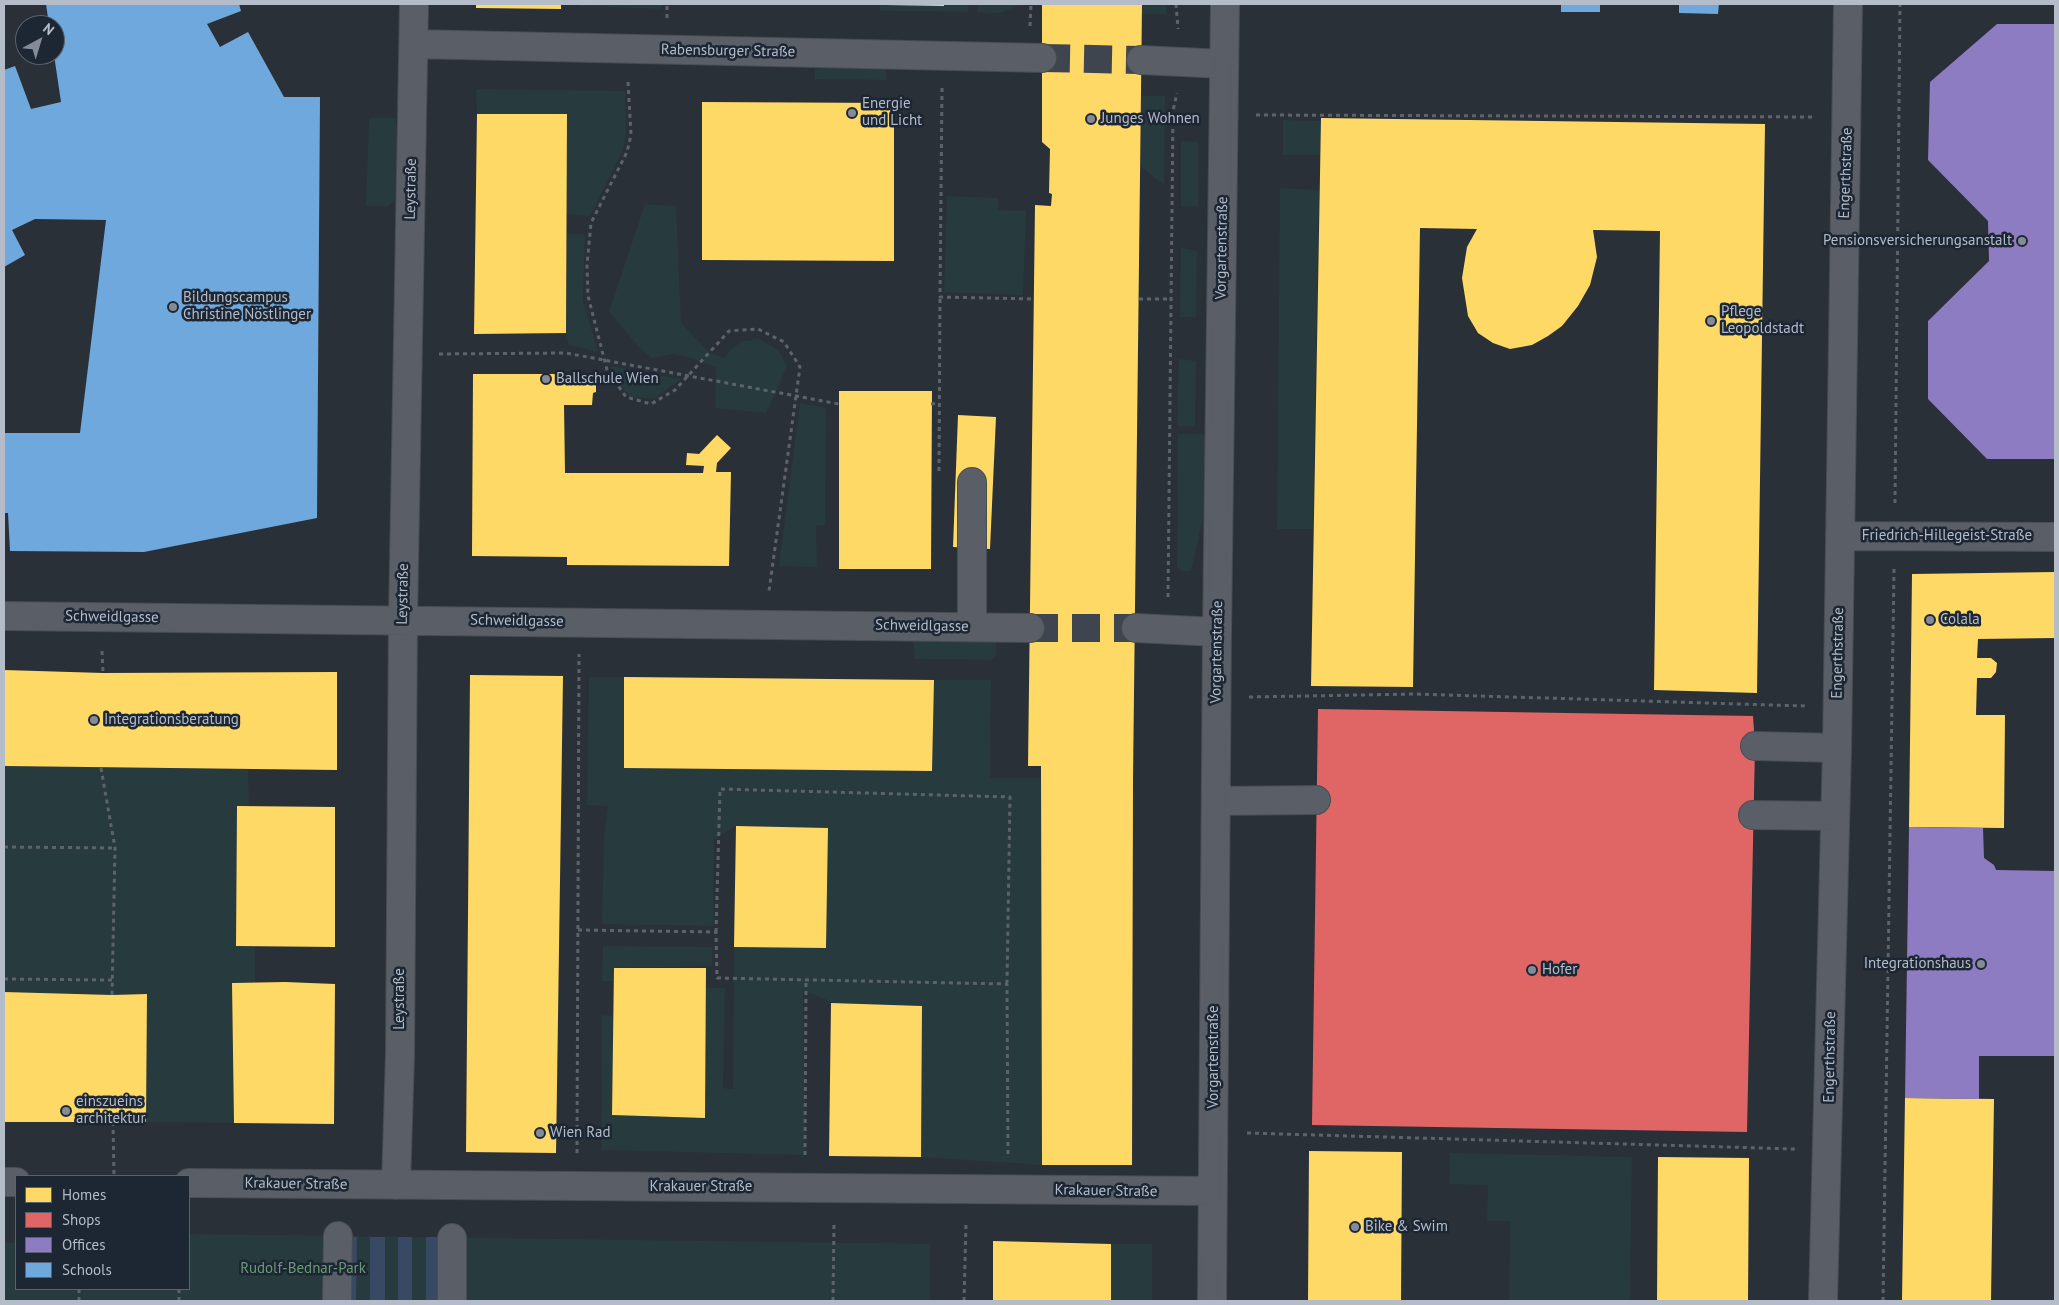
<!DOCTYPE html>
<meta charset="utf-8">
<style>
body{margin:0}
#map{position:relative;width:2059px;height:1305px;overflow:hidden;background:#2a3038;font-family:"PT Sans",sans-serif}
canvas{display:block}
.frame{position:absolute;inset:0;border:5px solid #b4bcc9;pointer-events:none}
.legend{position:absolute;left:15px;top:1175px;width:175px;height:115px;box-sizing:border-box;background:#1d2633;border:1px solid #59626f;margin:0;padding:6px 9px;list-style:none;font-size:15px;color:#b4bcc9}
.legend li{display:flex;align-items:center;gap:10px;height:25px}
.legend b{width:25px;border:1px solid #59626f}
.north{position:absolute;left:15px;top:15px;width:50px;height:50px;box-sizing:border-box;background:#1d2633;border:1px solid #59626f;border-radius:50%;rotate:39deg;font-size:14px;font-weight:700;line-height:20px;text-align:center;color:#b4bcc9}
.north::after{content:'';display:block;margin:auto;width:18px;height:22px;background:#848b96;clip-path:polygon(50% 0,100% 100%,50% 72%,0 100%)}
</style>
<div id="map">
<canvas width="2059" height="1305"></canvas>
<div class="frame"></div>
<ul class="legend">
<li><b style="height:14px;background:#ffd966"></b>Homes</li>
<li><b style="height:14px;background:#e06666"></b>Shops</li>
<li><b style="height:14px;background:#8e7cc3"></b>Offices</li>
<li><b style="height:14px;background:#6fa8dc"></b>Schools</li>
</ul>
<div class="north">N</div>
</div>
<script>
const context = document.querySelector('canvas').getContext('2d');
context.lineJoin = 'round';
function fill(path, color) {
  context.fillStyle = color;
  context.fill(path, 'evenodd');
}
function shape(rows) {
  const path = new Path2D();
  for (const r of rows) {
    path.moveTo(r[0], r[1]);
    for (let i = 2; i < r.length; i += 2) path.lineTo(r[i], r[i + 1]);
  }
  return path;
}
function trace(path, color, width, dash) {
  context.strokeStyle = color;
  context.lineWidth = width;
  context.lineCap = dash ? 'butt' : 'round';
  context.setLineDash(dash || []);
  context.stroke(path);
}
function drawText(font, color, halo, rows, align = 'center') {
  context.font = font + ' "PT Sans",sans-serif';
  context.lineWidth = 5;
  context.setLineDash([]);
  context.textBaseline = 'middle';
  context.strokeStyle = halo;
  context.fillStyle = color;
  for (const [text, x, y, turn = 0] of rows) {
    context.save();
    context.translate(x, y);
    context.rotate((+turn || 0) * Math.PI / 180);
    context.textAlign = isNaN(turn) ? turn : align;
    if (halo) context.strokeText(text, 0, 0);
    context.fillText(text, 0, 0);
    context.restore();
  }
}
const green = shape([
 [581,4,661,4,661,9,581,6],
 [944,4,968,4,968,12,880,11,880,5,944,6],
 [977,4,1021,4,1001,13,977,12],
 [1142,4,1167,4,1166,14,1142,14],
 [820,66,886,68,886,80,815,79,815,69],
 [476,89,625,91,626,135,623,150,590,216,566,214,567,115,477,114],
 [1141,96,1165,96,1164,185,1141,167],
 [369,118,396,118,397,198,388,206,366,206],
 [1283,120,1321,121,1320,155,1283,155],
 [1181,141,1198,142,1198,206,1181,207],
 [1280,188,1319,190,1313,529,1277,529],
 [947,196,998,198,998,210,1026,211,1023,295,944,292],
 [645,204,676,206,681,323,710,353,724,358,732,348,743,341,759,339,778,350,787,366,766,413,715,408,716,367,692,358,673,354,652,358,639,347,609,312],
 [567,234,585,234,583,300,598,352,569,345,566,333],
 [1181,248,1197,251,1196,317,1180,317],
 [1179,359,1196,361,1195,426,1177,426],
 [611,366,681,379,654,399,631,397,617,383],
 [800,403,826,408,825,525,816,526,817,567,779,566],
 [1178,434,1203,434,1206,437,1207,500,1191,571,1181,571,1177,567],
 [913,640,996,641,996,655,991,660,915,659],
 [589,677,624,677,625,768,932,771,934,680,991,680,990,778,1041,778,1042,1165,921,1157,922,1006,834,1003,803,990,805,1155,601,1150,602,1015,614,1016,612,1115,705,1118,706,988,725,988,723,1088,733,1089,734,947,826,948,828,828,736,826,714,839,713,926,602,924,604,837,608,806,587,805],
 [4,766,248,769,249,806,237,806,236,946,255,947,255,982,232,983,234,1123,146,1122,147,994,112,995,4,992],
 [603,946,712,947,712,966,614,968,614,981,602,981],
 [1450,1153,1632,1157,1630,1301,1509,1301,1510,1221,1487,1221,1488,1185,1449,1184],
 [189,1234,930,1244,930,1301,4,1301,4,1242,16,1243,16,1289,189,1289],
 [1111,1244,1152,1244,1152,1301,1111,1301]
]);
const water = shape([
 [342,1236,357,1237,356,1301,342,1301],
 [370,1237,385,1237,385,1301,370,1301],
 [398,1237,412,1237,412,1301,398,1301],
 [426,1237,441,1237,440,1301,426,1301]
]);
const homes = shape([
 [476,4,561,4,561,9,476,8],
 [885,4,944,4,944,6,885,5],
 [1042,4,1142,4,1133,779,1132,1165,1042,1165,1041,766,1028,766,1035,205,1051,206,1052,194,1049,193,1050,149,1042,142],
 [702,102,894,103,894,261,702,260],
 [477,114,567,114,566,333,474,334],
 [1321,118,1765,124,1757,693,1654,690,1660,231,1593,230,1597,257,1590,285,1578,306,1562,326,1548,336,1532,345,1510,349,1493,343,1478,333,1468,316,1462,278,1467,247,1477,229,1420,228,1413,687,1311,686],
 [473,374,596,374,596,392,593,393,592,405,564,405,565,473,703,473,704,466,686,465,687,453,699,454,717,435,731,448,717,463,716,472,731,472,729,566,567,565,567,557,472,556],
 [839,391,932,391,931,569,839,569],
 [958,415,996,417,990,549,953,547],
 [2055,572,2055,638,1978,639,1977,658,1991,658,1997,663,1996,672,1991,678,1977,678,1976,715,2005,715,2004,828,1909,827,1912,574],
 [4,670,103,673,337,672,337,770,4,766],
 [470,675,563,676,556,1153,466,1152],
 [624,677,934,680,932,771,624,768],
 [237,806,335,807,335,947,236,946],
 [736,826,828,828,826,948,734,947],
 [614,968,706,968,705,1118,612,1115],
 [285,982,335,984,334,1124,234,1123,232,983],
 [4,992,112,995,147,994,146,1122,4,1122],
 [831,1003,922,1006,921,1157,829,1156],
 [1905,1098,1994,1099,1991,1301,1902,1301],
 [1309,1151,1402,1152,1401,1301,1308,1301],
 [1658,1157,1749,1158,1748,1301,1657,1301],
 [993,1241,1111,1244,1111,1301,993,1301]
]);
const shops = shape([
 [1318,709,1753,716,1755,746,1747,1132,1312,1125]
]);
const offices = shape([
 [1997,24,2055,24,2055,459,1987,459,1928,399,1928,321,1989,261,1988,221,1928,160,1930,82],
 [1909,827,1983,828,1984,858,1994,865,1996,870,2055,871,2055,1056,1979,1056,1979,1099,1905,1098]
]);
const schools = shape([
 [46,4,239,4,241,11,207,24,220,47,248,32,284,97,320,97,317,518,144,552,10,551,8,513,4,513,4,433,80,433,106,220,35,219,12,230,25,255,4,267,4,70,15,66,31,109,61,102,54,55,55,25,49,25],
 [1561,4,1600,4,1600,12,1561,12],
 [1679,4,1719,4,1718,14,1679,13]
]);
const minorTunnel = shape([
 [1042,58,1141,60],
 [1030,628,1136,628]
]);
const path = shape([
 [1176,4,1178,29],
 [667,18,667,4],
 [1030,26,1031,4],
 [628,82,631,135,627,152,591,223,587,265,588,296,607,370,626,397,651,404,675,390,729,331,758,329,784,342,800,367,769,591],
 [942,88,940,297,1033,299],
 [1256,115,1815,117],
 [1139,299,1170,299],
 [439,354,566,353,839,404],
 [931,404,939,403],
 [939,471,940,297],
 [1895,503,1900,4],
 [1168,597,1173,111,1177,93],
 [102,651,103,673],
 [1249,697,1415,694,1805,706],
 [101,768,115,848,112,995],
 [4,847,115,848],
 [578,930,716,932,717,978,1007,984,1008,1157],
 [716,932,720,789,1010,797,1007,983],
 [4,979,112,980],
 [113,1122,114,1176],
 [1247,1133,1795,1149],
 [577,1153,579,654],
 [805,1155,806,981],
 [79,1301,79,1289],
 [179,1301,179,1289],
 [833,1301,834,1222],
 [964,1301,966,1223],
 [1883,1301,1894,569]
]);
const minor = shape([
 [414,44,1042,58],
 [1141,60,1224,64],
 [1840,536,2055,537],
 [4,616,1030,628],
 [972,627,972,482],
 [1136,628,1217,632],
 [1755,746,1837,748],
 [1216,801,1316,800],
 [1753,815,1835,816],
 [4,1182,16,1182],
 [189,1183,1213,1191],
 [396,1185,400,1054,403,619,414,4],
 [337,1301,338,1236],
 [452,1301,452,1238],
 [1212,1301,1217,632,1225,4],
 [1823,1301,1837,748,1848,4]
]);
const tram = shape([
 [1202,1301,1216,4],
 [1218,1301,1224,908,1232,4]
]);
const markers = [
 [852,113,5,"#848b96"],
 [1091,119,5,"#848b96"],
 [2022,241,5,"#848b96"],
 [173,307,5,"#848b96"],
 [1711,321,5,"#848b96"],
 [546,379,5,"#848b96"],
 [1930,620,5,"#848b96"],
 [94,720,5,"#848b96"],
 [1981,964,5,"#848b96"],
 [1532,970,5,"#848b96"],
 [66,1111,5,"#848b96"],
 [540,1133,5,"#848b96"],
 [1355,1227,5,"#848b96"]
];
const streetNames = [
 ["Rabensburger Straße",728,51,1],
 ["Engerthstraße",1846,173,-88],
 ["Leystraße",411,189,-89],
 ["Vorgartenstraße",1222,248,-89],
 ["Friedrich-Hillegeist-Straße",1947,536],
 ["Leystraße",403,594,-89],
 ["Schweidlgasse",112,617,1],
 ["Schweidlgasse",517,621,1],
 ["Schweidlgasse",922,626,1],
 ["Vorgartenstraße",1217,652,-89],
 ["Engerthstraße",1838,653,-89],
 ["Leystraße",400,999,-90],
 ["Vorgartenstraße",1214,1057,-90],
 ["Engerthstraße",1830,1057,-89],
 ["Krakauer Straße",296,1184,1],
 ["Krakauer Straße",701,1187],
 ["Krakauer Straße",1106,1191,1]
];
const poiNames = [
 ["Energie",862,104],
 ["und Licht",862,121],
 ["Junges Wohnen",1101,119],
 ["Pensionsversicherungsanstalt",2012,241,"right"],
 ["Bildungscampus",183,298],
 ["Christine Nöstlinger",183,315],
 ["Pflege",1721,312],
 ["Leopoldstadt",1721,329],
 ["Ballschule Wien",556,379],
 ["Colala",1940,620],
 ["Integrationsberatung",104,720],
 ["Integrationshaus",1971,964,"right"],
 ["Hofer",1542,970],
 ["einszueins",76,1102],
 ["architektur",76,1119],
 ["Wien Rad",550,1133],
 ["Bike & Swim",1365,1227]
];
const parkNames = [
 ["Rudolf-Bednar-Park",303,1269]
];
fill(green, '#273a3e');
fill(water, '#384963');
fill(homes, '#ffd966');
fill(shops, '#e06666');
fill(offices, '#8e7cc3');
fill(schools, '#6fa8dc');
trace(minorTunnel, '#3f454e', 28, [28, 14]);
trace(minor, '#484c53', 30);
trace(path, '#5d636a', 3, [4, 4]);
trace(minor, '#5a5e66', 28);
trace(tram, '#595d64', 1);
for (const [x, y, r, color] of markers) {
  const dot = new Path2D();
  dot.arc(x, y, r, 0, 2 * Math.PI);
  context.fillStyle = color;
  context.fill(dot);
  trace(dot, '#1d2633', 2);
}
drawText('15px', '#b4bcc9', '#1d2633', streetNames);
drawText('15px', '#b4bcc9', '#1d2633', poiNames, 'left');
drawText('15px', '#6b9a76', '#1d2633', parkNames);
</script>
